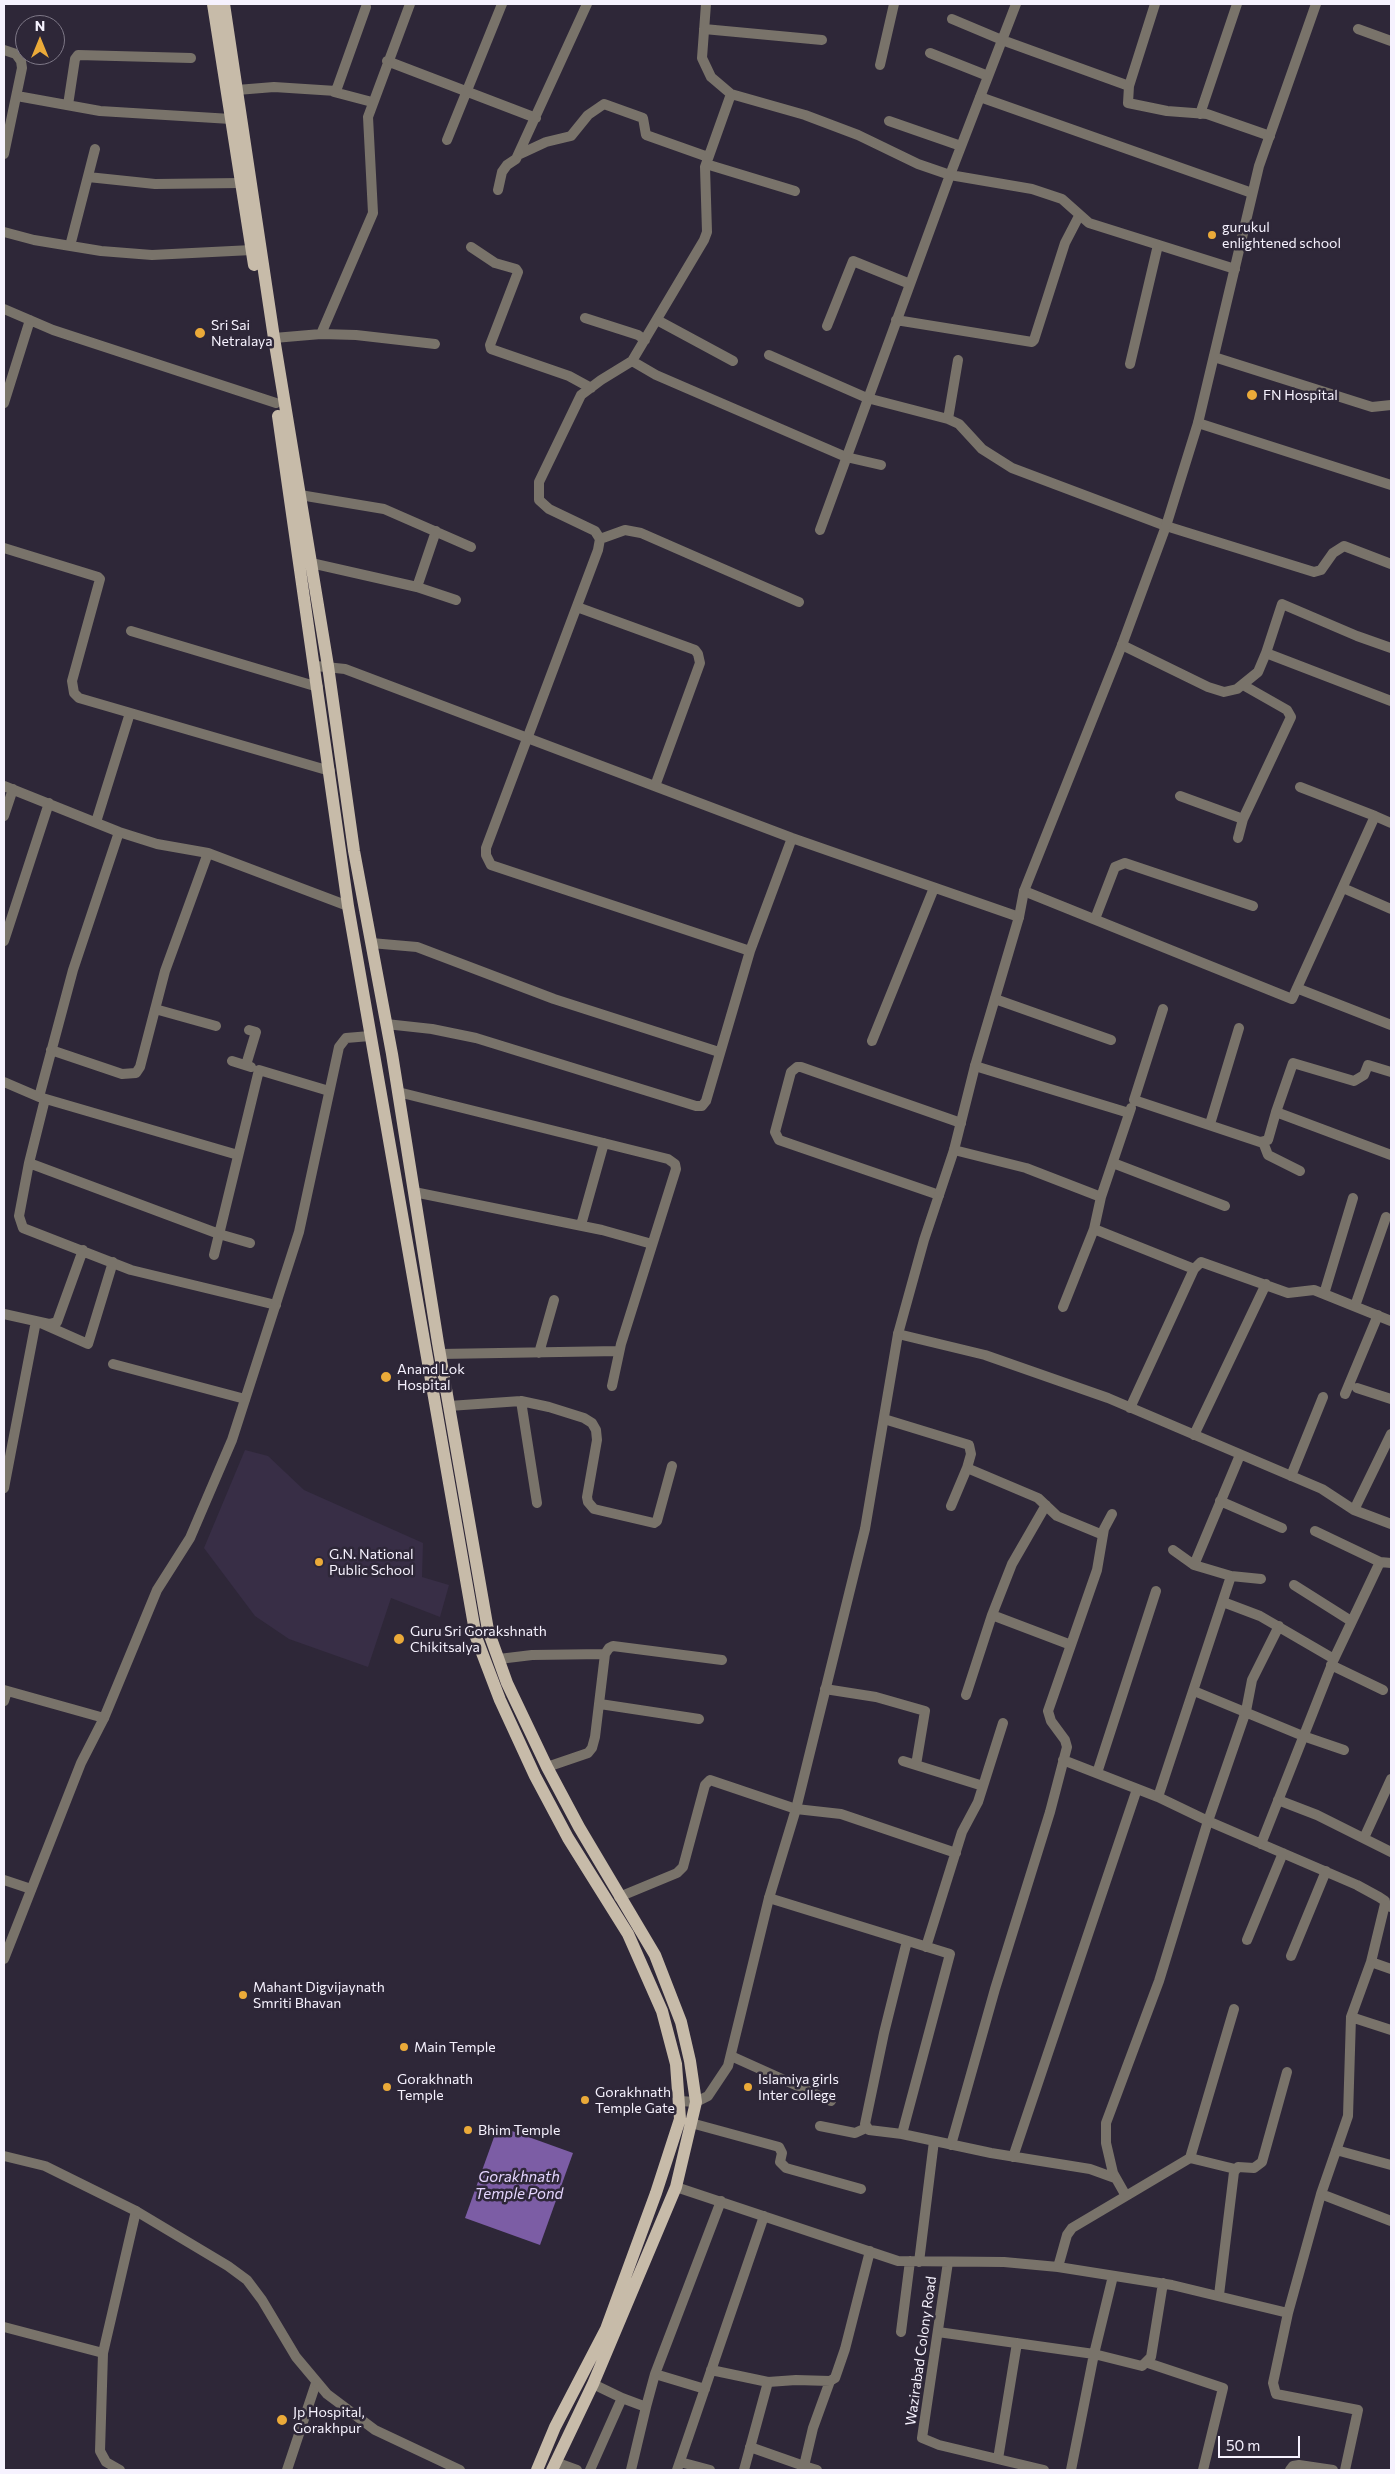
<!DOCTYPE html>
<style>
body{margin:0}
#map{position:relative;width:1395px;height:2474px;overflow:hidden;background:#2e2738;font-family:Commissioner,sans-serif}
canvas{display:block}
.frame{position:absolute;inset:0;border:5px solid #f6f2fe;pointer-events:none}
.north{position:absolute;left:15px;top:15px;width:50px;height:50px;box-sizing:border-box;background:#2e2738;border:1px solid #7e7887;border-radius:50%;rotate:0deg;font-size:14px;font-weight:700;line-height:20px;text-align:center;color:#f6f2fe}
.north::after{content:'';display:block;margin:auto;width:18px;height:22px;background:#ebaa39;clip-path:polygon(50% 0,100% 100%,50% 72%,0 100%)}
.scale{position:absolute;left:1218px;top:2436px;width:82px;height:22px;box-sizing:border-box;border:2px solid #f6f2fe;border-top:0;padding-left:6px;font-size:15px;line-height:18px;white-space:nowrap;color:#f6f2fe;-webkit-text-stroke:4px #2e2738;paint-order:stroke}
</style>
<div id="map">
<canvas width="1395" height="2474"></canvas>
<div class="frame"></div>
<div class="north">N</div>
<div class="scale">50 m</div>
</div>
<script>
const context = document.querySelector('canvas').getContext('2d');
context.lineJoin = 'round';
function fill(path, color) {
  context.fillStyle = color;
  context.fill(path, 'evenodd');
}
function shape(rows) {
  const path = new Path2D();
  for (const r of rows) {
    path.moveTo(r[0], r[1]);
    for (let i = 2; i < r.length; i += 2) path.lineTo(r[i], r[i + 1]);
  }
  return path;
}
function trace(path, color, width, dash) {
  context.strokeStyle = color;
  context.lineWidth = width;
  context.lineCap = dash ? 'butt' : 'round';
  context.setLineDash(dash || []);
  context.stroke(path);
}
function drawText(font, color, halo, rows, align = 'center') {
  context.font = font + ' Commissioner,sans-serif';
  context.lineWidth = 5;
  context.setLineDash([]);
  context.textBaseline = 'middle';
  context.strokeStyle = halo;
  context.fillStyle = color;
  for (const [text, x, y, turn = 0] of rows) {
    context.save();
    context.translate(x, y);
    context.rotate((+turn || 0) * Math.PI / 180);
    context.textAlign = isNaN(turn) ? turn : align;
    if (halo) context.strokeText(text, 0, 0);
    context.fillText(text, 0, 0);
    context.restore();
  }
}
const built = shape([
 [245,1450,268,1456,304,1490,423,1543,422,1577,449,1585,440,1617,391,1598,368,1667,289,1639,255,1616,204,1548]
]);
const water = shape([
 [498,2126,573,2153,540,2245,465,2218]
]);
const minor = shape([
 [706,4,702,58,711,77,731,94,805,115,858,135,918,164,950,175,1032,189,1062,199,1089,223,1235,269],
 [1155,4,1129,86,1128,103,1167,111,1207,114,1270,136],
 [952,19,1002,40,1129,86],
 [704,29,822,40],
 [1358,29,1391,41],
 [4,50,16,54,21,61,22,68,4,154],
 [930,53,988,76],
 [387,61,536,118],
 [880,65,894,4],
 [237,90,274,87,336,91,366,7],
 [334,92,372,102],
 [731,94,705,167,707,232,704,240,632,361,601,380,581,395,539,482,539,500,549,509,595,531,600,539,598,550,486,848,486,855,491,865,750,951],
 [17,96,100,111,231,119],
 [980,97,1252,193],
 [68,105,75,59,78,55,191,58],
 [1200,114,1237,4],
 [889,121,961,146],
 [447,140,502,4],
 [518,155,546,142,571,136,588,115,604,104,643,118,646,135,708,157],
 [706,164,795,191],
 [88,177,155,184,241,183],
 [498,190,502,172,507,165,516,159,587,4],
 [4,232,34,240,101,251,152,255,252,250],
 [70,246,95,149],
 [471,247,495,263,516,269,518,272,490,345,491,349,569,376,591,388],
 [4,309,53,330,276,403],
 [585,318,638,335,645,340],
 [657,320,733,361],
 [896,320,1032,342,1034,340,1065,243,1079,216],
 [827,326,853,261,910,284],
 [321,334,373,213,368,117,410,4],
 [274,338,321,334,356,335,435,344],
 [769,355,867,398,948,419,959,424,982,449,1012,468,1166,526,1314,572,1321,570,1333,553,1344,546,1391,564],
 [1214,357,1372,407,1391,405],
 [632,361,656,375,846,457,881,465],
 [1130,364,1158,245],
 [4,403,30,320],
 [948,419,958,360],
 [1198,423,1391,485],
 [300,495,384,509,471,547],
 [820,530,950,175,1016,4],
 [600,539,625,530,641,533,799,602],
 [4,548,98,577,100,579,72,681,74,693,79,698,330,771],
 [311,563,417,587,456,600],
 [417,587,436,531],
 [577,607,695,650,698,654,700,663,655,786],
 [131,631,318,687],
 [1122,645,1208,687,1224,692,1237,689,1258,672,1266,653,1391,701],
 [1266,653,1282,604,1357,636,1391,648],
 [316,666,345,669,792,838,1019,917],
 [4,786,119,832,157,844,208,853,348,906],
 [1300,787,1375,816],
 [1180,796,1243,819],
 [4,816,13,789],
 [96,822,130,713],
 [1238,838,1243,819,1291,717,1287,710,1243,685],
 [1343,888,1391,909],
 [1024,891,1292,999,1375,816,1391,823],
 [1095,919,1115,867,1125,863,1253,906],
 [4,941,49,803],
 [371,943,417,947,554,999,719,1052],
 [1299,989,1391,1025],
 [995,999,1111,1040],
 [155,1009,216,1026],
 [1163,1009,1134,1100,1260,1142,1268,1140,1276,1112],
 [386,1024,432,1029,476,1038,696,1106,702,1106,706,1101,750,951,792,838],
 [872,1041,934,888],
 [51,1050,122,1074,136,1073,140,1067,165,971,208,853],
 [232,1061,251,1067],
 [246,1065,256,1032,249,1030],
 [975,1066,1129,1113],
 [1391,1072,1368,1065,1364,1075,1354,1081,1293,1063,1276,1112,1391,1155],
 [4,1082,39,1097,238,1155],
 [398,1092,668,1159,675,1164,676,1169,621,1344,612,1386],
 [39,1097,73,970,119,832],
 [45,1099,29,1163,19,1216,23,1228,131,1270,276,1305],
 [1210,1124,1239,1028],
 [1263,1142,1268,1155,1300,1171],
 [954,1150,1026,1168,1101,1197,1094,1229,1194,1269,1130,1408],
 [29,1163,219,1234,250,1243],
 [1113,1163,1225,1206],
 [414,1192,602,1230,652,1244],
 [939,1195,779,1140,775,1132,791,1072,797,1067,801,1067,961,1123],
 [1101,1197,1131,1108],
 [581,1225,604,1143],
 [214,1255,259,1070,329,1091],
 [1194,1269,1201,1262,1288,1293,1314,1290,1391,1321],
 [1324,1294,1353,1198],
 [1355,1306,1386,1217],
 [1063,1307,1094,1229],
 [4,1314,49,1324,57,1322,83,1250],
 [898,1334,985,1355,1108,1398,1322,1489,1354,1510,1391,1524],
 [539,1353,554,1300],
 [440,1354,619,1351],
 [113,1364,245,1399],
 [1357,1388,1391,1399],
 [1345,1394,1378,1315],
 [521,1401,537,1503],
 [449,1406,521,1401,549,1407,584,1418,592,1423,596,1430,597,1440,587,1497,588,1502,594,1509,654,1523,657,1521,672,1466],
 [884,1419,969,1445,971,1454,967,1468,951,1506],
 [1194,1435,1266,1284],
 [967,1468,1038,1498,1057,1516,1103,1535],
 [1291,1476,1323,1397],
 [4,1488,36,1321,88,1344,113,1262],
 [1220,1501,1282,1528],
 [1354,1510,1391,1434],
 [1315,1531,1380,1562,1391,1563],
 [1173,1550,1194,1565,1231,1576,1261,1579],
 [1194,1565,1240,1455],
 [1294,1585,1351,1621],
 [1223,1602,1260,1616,1334,1659],
 [992,1615,1071,1645],
 [499,1659,532,1655,605,1654],
 [1331,1665,1383,1690],
 [825,1689,876,1697,925,1711,916,1765],
 [4,1690,104,1718],
 [1194,1691,1303,1736,1344,1750],
 [966,1695,992,1615,1012,1564,1046,1505],
 [4,1701,7,1691],
 [600,1704,699,1719],
 [1063,1760,1158,1797,1231,1576],
 [903,1761,983,1786],
 [547,1767,588,1753,592,1748,595,1737,605,1654,609,1648,613,1646,722,1660],
 [1097,1773,1156,1591],
 [1158,1797,1208,1821,1246,1711,1252,1680,1279,1626],
 [1278,1800,1317,1815,1391,1852],
 [1364,1838,1391,1779],
 [1261,1844,1334,1659,1380,1562],
 [4,1880,31,1889],
 [619,1897,677,1873,683,1867,705,1785,710,1780,796,1809,841,1814,956,1853],
 [769,1898,950,1954,902,2134,991,2153,1090,2169,1115,2178],
 [1247,1940,1283,1853],
 [926,1947,962,1832,978,1802,1003,1723],
 [1291,1956,1326,1871],
 [1371,1962,1391,1969],
 [1351,2017,1391,2030],
 [731,2056,831,2101],
 [691,2123,779,2147,782,2153,780,2162,786,2168,861,2189],
 [820,2126,855,2133,866,2128],
 [902,2134,869,2130,865,2124,884,2033,907,1941],
 [951,2145,995,1989,1050,1812,1067,1747,1065,1740,1051,1721,1048,1711,1097,1570,1104,1529,1112,1514],
 [1336,2150,1391,2165],
 [1013,2157,1137,1789],
 [1190,2158,1235,2169],
 [676,2187,898,2261,1004,2262,1058,2267,1067,2235,1072,2228,1126,2196,1113,2173,1106,2143,1106,2123,1159,1981,1208,1821,1357,1885,1379,1897,1385,1901,1385,1904,1391,1907],
 [1321,2194,1391,2221],
 [1126,2196,1190,2158,1234,2009],
 [919,2262,934,2141],
 [948,2262,922,2438,939,2445,1044,2470],
 [1058,2267,1172,2285,1288,2313],
 [1219,2295,1234,2172,1238,2167,1254,2168,1262,2162,1287,2072],
 [4,2327,103,2353],
 [901,2332,910,2261],
 [938,2332,1094,2354,1142,2366,1151,2357,1163,2283],
 [1148,2363,1223,2388,1203,2470],
 [711,2370,768,2382],
 [655,2374,721,2201],
 [593,2384,622,2398],
 [750,2447,804,2466],
 [998,2459,1017,2343],
 [555,2462,577,2470],
 [680,2462,710,2470],
 [120,2470,106,2462,100,2451,103,2353,136,2211],
 [287,2470,316,2383],
 [590,2470,622,2398,646,2407,655,2374,705,2389],
 [631,2470,646,2407],
 [677,2470,764,2216],
 [744,2470,768,2382,796,2380,830,2381,835,2378,845,2349,870,2251],
 [817,2470,804,2466,813,2428,830,2381],
 [1071,2470,1094,2354,1113,2276],
 [1290,2470,1293,2466,1299,2465,1333,2470],
 [1345,2470,1358,2410,1276,2394,1273,2383,1288,2313,1321,2194,1348,2116,1351,2017,1371,1962,1385,1904]
]);
const tertiary = shape([
 [4,1959,81,1763,104,1718,157,1590,190,1538,232,1440,299,1232,339,1047,346,1038,370,1036],
 [679,2101,696,2102,708,2096,728,2066,769,1898,796,1809,865,1529,898,1334,924,1240,954,1150,975,1066,1019,917,1024,891,1122,645,1166,526,1198,423,1259,166,1316,4],
 [4,2156,45,2166,136,2211,228,2266,247,2280,262,2300,296,2357,327,2394,375,2430,460,2470]
]);
const primary = shape([
 [213,4,254,265],
 [224,4,274,338,328,666,354,851,392,1054,438,1343,488,1630,507,1683,547,1767,579,1827,655,1955,681,2022,690,2061,696,2102,676,2187,593,2384,552,2470],
 [278,416,348,906,476,1637,500,1700,535,1776,568,1838,628,1934,662,2011,676,2064,680,2119,656,2193,606,2329,555,2427,537,2470]
]);
const markers = [
 [1212,235,5,"#ebaa39"],
 [200,333,6,"#ebaa39"],
 [1252,395,6,"#ebaa39"],
 [386,1377,6,"#ebaa39"],
 [319,1562,5,"#ebaa39"],
 [399,1639,6,"#ebaa39"],
 [243,1995,5,"#ebaa39"],
 [404,2047,5,"#ebaa39"],
 [387,2087,5,"#ebaa39"],
 [748,2087,5,"#ebaa39"],
 [585,2100,5,"#ebaa39"],
 [468,2130,5,"#ebaa39"],
 [282,2420,6,"#ebaa39"]
];
const poiNames = [
 ["gurukul",1222,227],
 ["enlightened school",1222,243],
 ["Sri Sai",211,325],
 ["Netralaya",211,341],
 ["FN Hospital",1263,395],
 ["Anand Lok",397,1369],
 ["Hospital",397,1385],
 ["G.N. National",329,1554],
 ["Public School",329,1570],
 ["Guru Sri Gorakshnath",410,1631],
 ["Chikitsalya",410,1647],
 ["Mahant Digvijaynath",253,1987],
 ["Smriti Bhavan",253,2003],
 ["Main Temple",414,2047],
 ["Gorakhnath",397,2079],
 ["Temple",397,2095],
 ["Islamiya girls",758,2079],
 ["Inter college",758,2095],
 ["Gorakhnath",595,2092],
 ["Temple Gate",595,2108],
 ["Bhim Temple",478,2130],
 ["Jp Hospital,",293,2412],
 ["Gorakhpur",293,2428]
];
const streetNames = [
 ["Wazirabad Colony Road",921,2351,-82]
];
const waterNames = [
 ["Gorakhnath",519,2177],
 ["Temple Pond",519,2194]
];
fill(built, '#382e46');
fill(water, '#7c5da5');
trace(minor, '#79736a', 10);
trace(tertiary, '#79736a', 10);
trace(primary, '#c7bba9', 12);
for (const [x, y, r, color] of markers) {
  const dot = new Path2D();
  dot.arc(x, y, r, 0, 2 * Math.PI);
  context.fillStyle = color;
  context.fill(dot);
  trace(dot, '#2e2738', 2);
}
drawText('14px', '#f6f2fe', '#2e2738', poiNames, 'left');
drawText('14px', '#f6f2fe', '#2e2738', streetNames);
drawText('italic 15px', '#e5d6ff', '#2e2738', waterNames);
</script>
